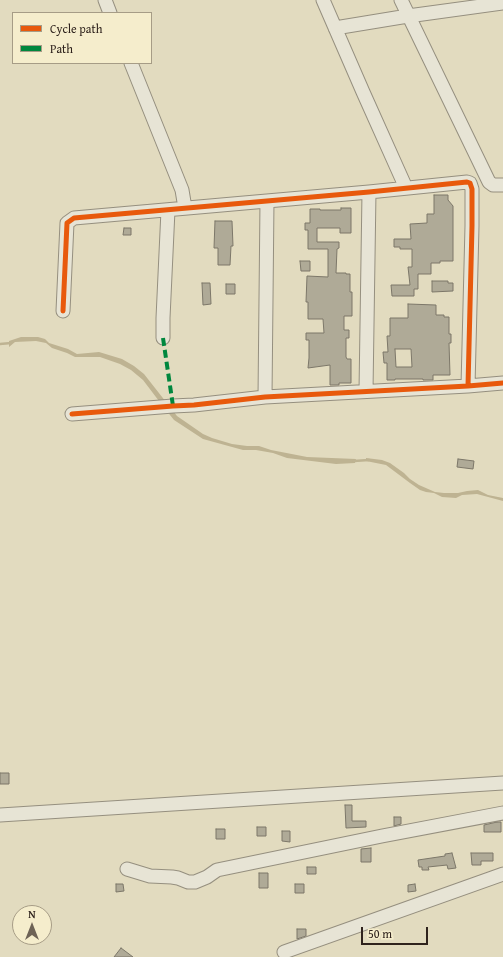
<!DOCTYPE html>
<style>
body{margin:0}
#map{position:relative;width:503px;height:957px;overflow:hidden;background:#e2dbbf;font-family:"Gentium Book Plus",serif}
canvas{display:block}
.legend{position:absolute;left:12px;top:12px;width:140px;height:52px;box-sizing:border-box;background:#f5edcc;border:1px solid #a69c86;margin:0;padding:5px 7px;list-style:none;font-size:12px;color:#2f231d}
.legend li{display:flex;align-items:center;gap:8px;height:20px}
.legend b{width:20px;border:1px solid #a69c86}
.north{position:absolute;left:12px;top:905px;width:40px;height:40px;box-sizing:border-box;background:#f5edcc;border:1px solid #a69c86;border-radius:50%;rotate:0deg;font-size:11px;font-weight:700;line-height:16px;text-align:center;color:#2f231d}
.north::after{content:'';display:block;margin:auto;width:14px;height:18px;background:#6e6356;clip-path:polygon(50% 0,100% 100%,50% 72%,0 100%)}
.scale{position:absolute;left:361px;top:927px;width:67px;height:18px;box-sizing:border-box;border:2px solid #2f231d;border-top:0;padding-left:5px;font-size:12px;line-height:14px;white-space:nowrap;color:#2f231d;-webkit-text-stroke:3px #f5edcc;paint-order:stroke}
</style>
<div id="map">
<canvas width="503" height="957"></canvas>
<ul class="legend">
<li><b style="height:5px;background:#e8590c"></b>Cycle path</li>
<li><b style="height:5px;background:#00873e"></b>Path</li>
</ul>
<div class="north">N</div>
<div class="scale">50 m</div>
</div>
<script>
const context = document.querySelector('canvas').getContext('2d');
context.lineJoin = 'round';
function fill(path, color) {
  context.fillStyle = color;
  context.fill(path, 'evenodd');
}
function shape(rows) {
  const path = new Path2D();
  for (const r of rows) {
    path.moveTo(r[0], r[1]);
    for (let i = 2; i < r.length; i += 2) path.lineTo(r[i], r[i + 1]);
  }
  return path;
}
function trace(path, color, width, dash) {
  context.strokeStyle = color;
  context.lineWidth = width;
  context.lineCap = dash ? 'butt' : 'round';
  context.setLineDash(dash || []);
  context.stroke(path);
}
const water = shape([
 [21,337,38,337,45,339,49,343,68,349,77,354,99,352,122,359,134,366,144,374,177,416,203,434,212,438,232,444,247,446,259,446,271,450,307,457,356,459,355,463,336,464,287,458,273,453,256,450,243,450,203,439,174,420,162,405,143,380,131,370,120,364,100,357,75,357,67,353,52,348,46,343,36,341,15,342,9,347,9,341],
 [366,458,382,460,390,463,404,473,410,479,419,485,435,492,444,493,458,493,467,491,478,490,488,495,503,498,503,501,477,494,462,495,456,498,442,497,434,493,426,492,420,490,410,483,386,465,366,461]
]);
const stream = shape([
 [0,344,11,343],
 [354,461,369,460]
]);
const building = shape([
 [434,195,448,195,448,200,453,206,453,261,440,261,440,263,431,263,431,274,418,274,418,289,414,289,414,296,392,296,391,285,410,285,408,267,412,267,412,249,400,249,400,247,394,247,394,239,411,239,410,224,427,223,427,214,434,214,434,195],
 [341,208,351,208,351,233,340,233,340,228,317,228,317,242,339,242,339,248,337,249,336,273,346,273,346,274,350,274,350,292,352,292,352,316,344,316,344,330,349,330,349,338,346,338,346,357,347,359,351,359,351,383,339,383,339,385,330,385,330,365,308,368,309,358,309,340,306,340,306,333,324,333,323,319,308,319,308,302,306,302,307,276,328,277,328,249,308,249,308,230,305,230,305,223,310,223,310,209,320,209,320,210,341,210,341,208],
 [215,221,232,221,233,246,231,246,230,265,218,265,218,248,214,248,215,221],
 [124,228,131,228,131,235,123,235,124,228],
 [300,261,310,261,310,271,301,271,300,261],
 [432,281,448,281,448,283,453,283,453,291,432,292,432,281],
 [202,283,210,283,211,304,203,305,202,283],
 [226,284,235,284,235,294,226,294,226,284],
 [408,304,436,305,436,315,444,315,444,317,449,317,449,334,451,334,451,343,449,343,450,375,433,375,433,380,423,380,423,379,395,379,395,380,387,380,387,363,384,363,383,352,388,352,387,336,390,336,390,318,408,318,408,304],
 [395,349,411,349,412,367,396,367,395,349],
 [458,459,474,461,473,469,457,467,458,459],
 [0,773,9,773,9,784,0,784,0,773],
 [345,805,352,805,352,821,366,821,366,827,346,828,345,805],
 [394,817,401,817,401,824,394,826,394,817],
 [497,822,501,822,501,832,484,832,484,825,497,822],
 [257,827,266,827,266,836,257,836,257,827],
 [216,829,225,829,225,839,216,839,216,829],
 [282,831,290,831,290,842,282,841,282,831],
 [371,848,371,862,361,862,361,849,371,848],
 [452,853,456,868,448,869,447,865,428,867,429,870,422,870,422,867,419,867,418,860,445,856,445,854,452,853],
 [471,853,493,853,493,861,481,861,481,865,472,865,471,853],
 [307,867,316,867,316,874,307,874,307,867],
 [259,873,268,873,268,888,259,888,259,873],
 [116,884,123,884,124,891,116,892,116,884],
 [295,884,304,884,304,893,295,893,295,884],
 [415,884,416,891,408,892,408,885,415,884],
 [297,929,306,929,306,936,297,939,297,929],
 [121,948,133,957,114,957,121,948]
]);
const minor = shape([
 [105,0,110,13],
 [323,0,363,92,406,188],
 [401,0,489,182,493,185,503,185],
 [335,28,408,16,503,3],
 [131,63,182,190,185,208],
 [63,311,67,223,74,218,369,192,467,182,470,183,472,189,472,226,468,386],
 [163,338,163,318,168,210],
 [366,391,369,192],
 [265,397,267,201],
 [72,414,173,406,194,405,265,397,468,386,503,383],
 [0,815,503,783],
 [127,869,150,876,172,877,178,878,188,882,195,882,207,877,217,870,382,836,503,813],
 [284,952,503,874]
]);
const quiet = shape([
 [163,338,173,406]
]);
const cycleway = shape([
 [63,311,67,223,74,218,369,192,467,182,470,183,472,189,472,226,468,386],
 [72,414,173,406,194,405,265,397,468,386,503,383]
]);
fill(water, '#beb392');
trace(stream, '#beb392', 2.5);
fill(building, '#afaa97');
trace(building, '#7c7769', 1);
trace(minor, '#958f7f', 15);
trace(minor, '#e7e4d5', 13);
trace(quiet, '#00873e', 4, [8, 4]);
trace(cycleway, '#e8590c', 5);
</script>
